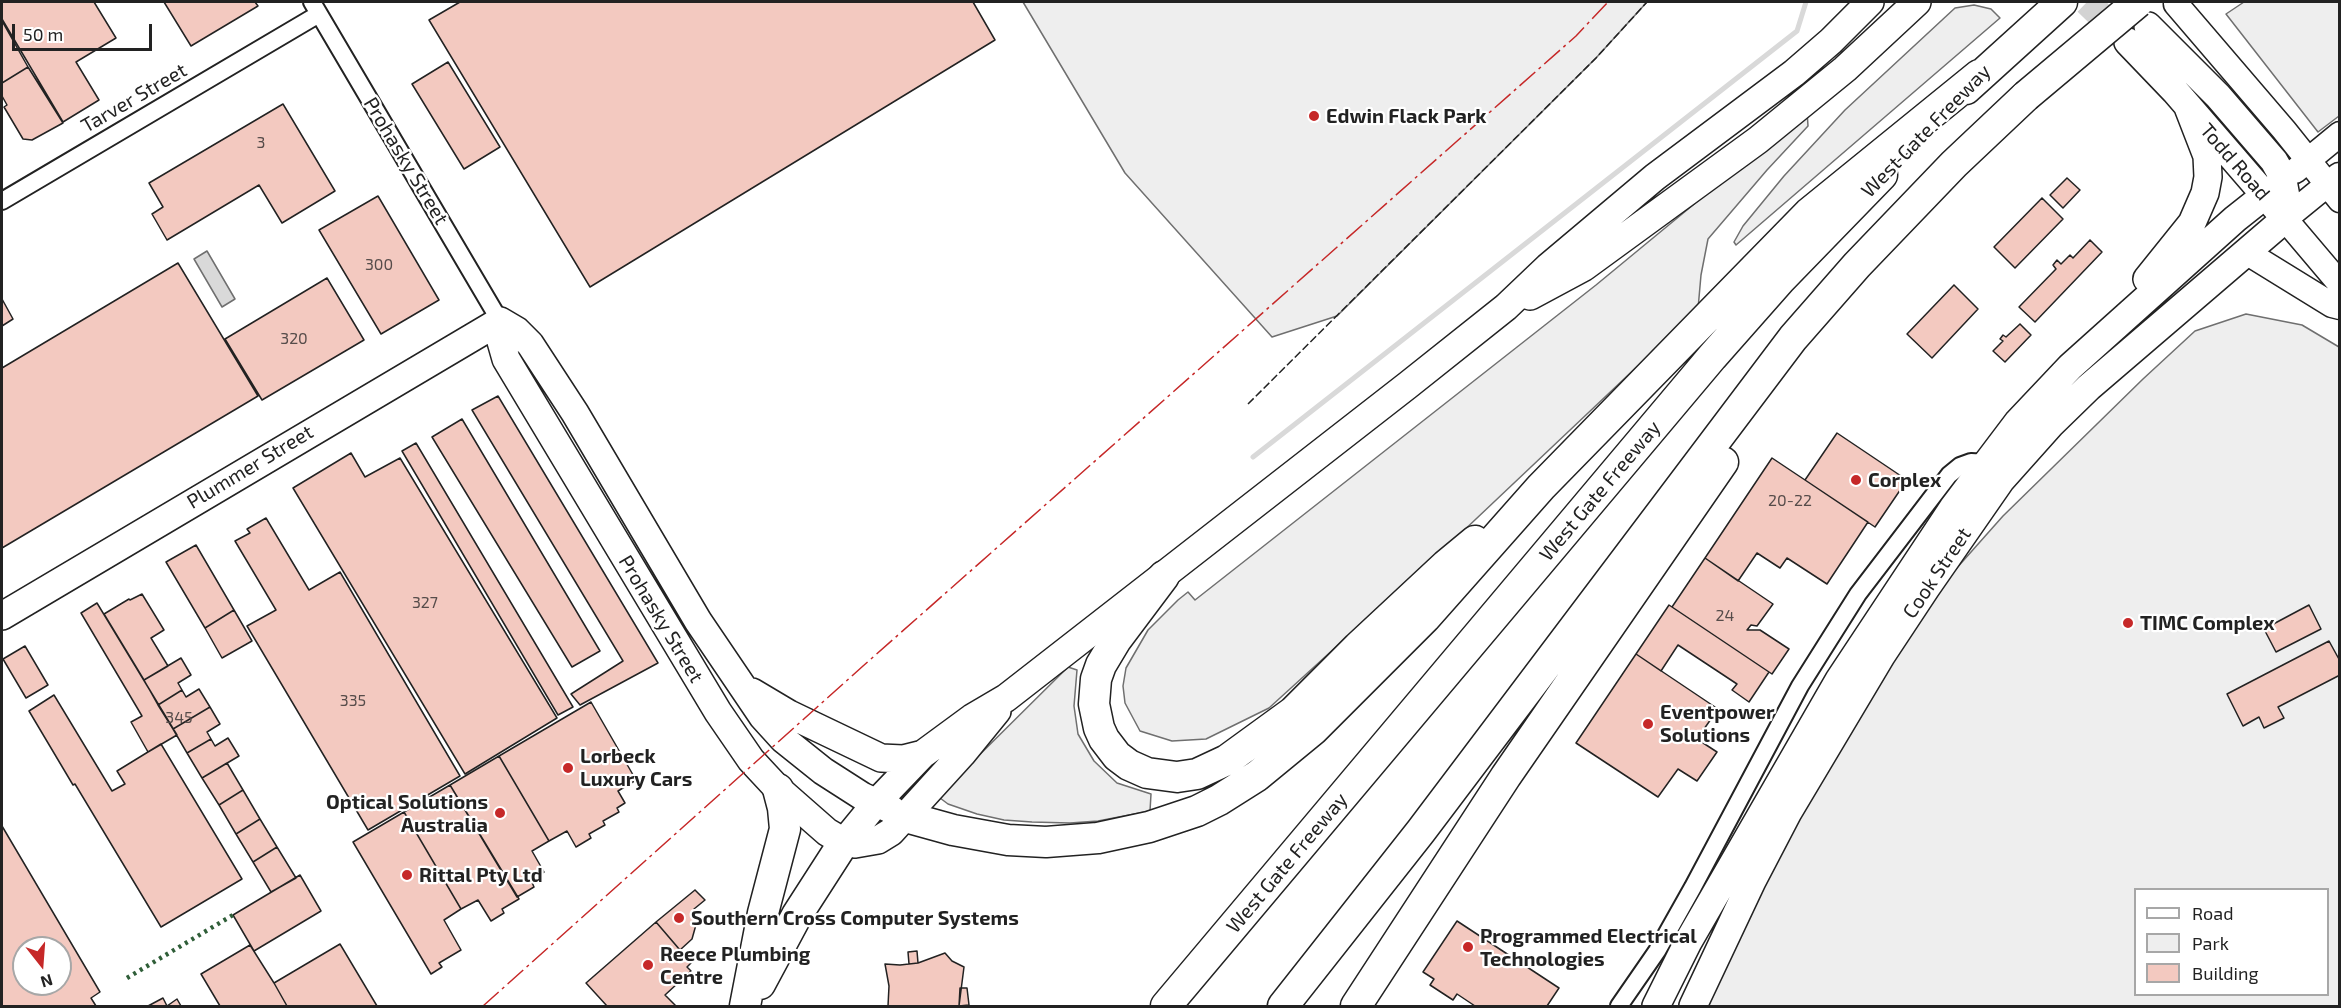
<!DOCTYPE html>
<style>
body{margin:0}
#map{position:relative;width:2341px;height:1008px;overflow:hidden;background:#fff;font-family:"Exo 2",sans-serif}
canvas{display:block}
.frame{position:absolute;inset:0;border:3px solid #222;pointer-events:none}
.legend{position:absolute;left:2134px;top:888px;width:195px;height:108px;box-sizing:border-box;background:#fff;border:2px solid #a7a7a7;margin:0;padding:8px 10px;list-style:none;font-size:18px;color:#222}
.legend li{display:flex;align-items:center;gap:12px;height:30px}
.legend b{width:30px;border:2px solid #a7a7a7}
.north{position:absolute;left:12px;top:936px;width:60px;height:60px;box-sizing:border-box;background:#fff;border:2px solid #a7a7a7;border-radius:50%;rotate:163deg;font-size:16px;font-weight:700;line-height:24px;text-align:center;color:#222}
.north::after{content:'';display:block;margin:auto;width:21px;height:27px;background:#c62828;clip-path:polygon(50% 0,100% 100%,50% 72%,0 100%)}
.scale{position:absolute;left:12px;top:24px;width:140px;height:27px;box-sizing:border-box;border:3px solid #222;border-top:0;padding-left:8px;font-size:18px;line-height:21px;white-space:nowrap;color:#222;-webkit-text-stroke:4px #fff;paint-order:stroke}
</style>
<div id="map">
<canvas width="2341" height="1008"></canvas>
<div class="frame"></div>
<ul class="legend">
<li><b style="height:8px;background:#fff"></b>Road</li>
<li><b style="height:16px;background:#eee"></b>Park</li>
<li><b style="height:16px;background:#f3c9c0"></b>Building</li>
</ul>
<div class="north">N</div>
<div class="scale">50 m</div>
</div>
<script>
const context = document.querySelector('canvas').getContext('2d');
context.lineJoin = 'round';
function fill(path, color) {
  context.fillStyle = color;
  context.fill(path, 'evenodd');
}
function shape(rows) {
  const path = new Path2D();
  for (const r of rows) {
    path.moveTo(r[0], r[1]);
    for (let i = 2; i < r.length; i += 2) path.lineTo(r[i], r[i + 1]);
  }
  return path;
}
function trace(path, color, width, dash) {
  context.strokeStyle = color;
  context.lineWidth = width;
  context.lineCap = dash ? 'butt' : 'round';
  context.setLineDash(dash || []);
  context.stroke(path);
}
function drawText(font, color, halo, rows, align = 'center') {
  context.font = font + ' "Exo 2",sans-serif';
  context.lineWidth = 4.5;
  context.setLineDash([]);
  context.textBaseline = 'middle';
  context.strokeStyle = halo;
  context.fillStyle = color;
  for (const [text, x, y, turn = 0] of rows) {
    context.save();
    context.translate(x, y);
    context.rotate((+turn || 0) * Math.PI / 180);
    context.textAlign = isNaN(turn) ? turn : align;
    if (halo) context.strokeText(text, 0, 0);
    context.fillText(text, 0, 0);
    context.restore();
  }
}
const green = shape([
 [1023,2,1647,2,1596,58,1337,316,1272,337,1125,173,1023,2],
 [2244,2,2339,2,2339,116,2318,132,2226,14,2244,2],
 [1974,5,1991,9,2000,18,1736,245,1734,242,1743,226,1784,176,1845,110,1955,8,1974,5],
 [1807,111,1808,126,1767,170,1708,239,1701,275,1698,309,1458,536,1269,708,1206,739,1172,741,1140,731,1125,703,1123,686,1126,668,1148,630,1178,600,1188,592,1195,600,1596,285,1807,111],
 [2246,314,2302,325,2339,347,2339,1006,1707,1006,1803,791,1947,579,2003,516,2143,379,2195,331,2246,314],
 [2136,890,2328,890,2328,994,2136,994,2136,890],
 [1068,667,1077,670,1074,706,1078,734,1094,761,1117,783,1151,794,1150,811,1098,821,1070,823,1032,822,1004,820,977,814,948,804,940,798,942,792,1068,667]
]);
const water = shape([
 [207,251,235,299,222,307,194,259,207,251]
]);
const stream = shape([
 [1253,457,1797,31,1806,2]
]);
const building = shape([
 [2,2,94,2,116,38,76,62,99,100,63,122,2,19,2,2],
 [164,2,255,2,258,6,191,46,164,2],
 [460,2,973,2,995,40,590,287,429,20,460,2],
 [2,21,28,67,2,83,2,21],
 [448,62,500,147,464,169,412,84,448,62],
 [28,67,63,123,32,140,23,139,4,107,7,105,2,96,2,83,28,67],
 [283,104,335,191,282,223,259,185,167,240,152,214,163,207,149,183,283,104],
 [2067,178,2080,190,2063,208,2050,195,2067,178],
 [378,196,439,300,381,334,319,230,378,196],
 [2042,198,2063,219,2015,268,1994,247,2042,198],
 [2090,240,2102,252,2035,322,2019,307,2056,269,2053,265,2057,260,2061,264,2070,255,2073,258,2090,240],
 [178,263,258,396,2,548,2,368,178,263],
 [327,278,364,340,262,400,225,339,327,278],
 [1954,285,1978,309,1932,358,1907,334,1954,285],
 [2,299,13,319,2,326,2,299],
 [2020,324,2031,335,2005,362,1993,351,2003,341,2000,339,2003,335,2006,337,2020,324],
 [498,396,658,663,580,705,571,694,623,661,472,410,498,396],
 [462,419,600,651,572,667,432,437,462,419],
 [1837,433,1907,480,1875,527,1805,480,1837,433],
 [416,443,573,707,558,715,402,451,416,443],
 [351,453,365,477,400,458,557,718,465,774,293,488,351,453],
 [1772,458,1868,522,1827,584,1787,558,1780,568,1757,553,1738,581,1705,558,1772,458],
 [266,518,309,590,340,572,460,776,368,830,247,626,276,610,235,541,250,533,247,529,266,518],
 [196,545,234,610,205,628,166,562,196,545],
 [1705,558,1773,604,1757,626,1751,625,1747,630,1760,630,1789,649,1772,674,1672,607,1705,558],
 [142,594,164,630,151,638,168,666,144,680,104,614,129,599,130,600,142,594],
 [97,603,177,735,148,752,131,722,142,716,81,613,97,603],
 [1669,605,1769,672,1749,702,1732,690,1737,684,1678,645,1661,671,1636,654,1669,605],
 [2309,605,2321,629,2276,652,2264,629,2309,605],
 [234,610,252,641,222,658,205,628,234,610],
 [2329,641,2340,661,2340,675,2278,707,2284,718,2264,728,2259,717,2243,726,2227,694,2329,641],
 [25,646,48,685,26,698,3,659,25,646],
 [1636,654,1718,709,1697,739,1717,752,1697,781,1678,769,1658,797,1576,743,1636,654],
 [181,658,191,675,178,683,182,690,158,705,144,680,181,658],
 [199,689,210,707,173,729,158,705,182,690,186,697,199,689],
 [54,695,112,791,125,784,117,771,161,744,242,879,161,927,75,784,73,785,29,711,54,695],
 [591,702,636,780,618,791,625,803,617,808,619,812,603,821,605,825,589,834,591,838,576,847,567,831,549,841,499,756,591,702],
 [210,707,220,724,207,732,211,739,187,753,173,729,210,707],
 [228,738,239,756,202,778,187,753,211,739,215,746,228,738],
 [499,756,549,841,532,851,544,872,531,880,534,887,517,897,450,785,499,756],
 [227,763,243,790,219,805,202,778,227,763],
 [450,785,519,899,502,909,504,913,491,921,478,900,461,909,404,812,450,785],
 [243,790,260,819,236,834,219,805,243,790],
 [404,812,461,909,444,920,461,950,439,963,442,967,431,974,353,842,404,812],
 [260,819,277,847,253,862,236,834,260,819],
 [2,826,100,992,91,998,96,1006,2,1006,2,826],
 [24,948,60,948,60,984,24,984,24,948],
 [277,847,296,878,271,892,253,862,277,847],
 [300,875,321,911,254,951,233,915,300,875],
 [695,890,705,900,694,909,699,914,692,939,680,950,656,922,695,890],
 [1457,921,1559,988,1547,1006,1475,1006,1457,994,1453,1000,1430,985,1434,979,1423,972,1457,921],
 [656,922,691,963,687,967,691,971,665,995,676,1006,607,1006,586,983,656,922],
 [340,944,377,1006,287,1006,274,983,340,944],
 [250,945,274,983,287,1006,220,1006,201,974,250,945],
 [917,951,918,963,909,964,908,952,917,951],
 [945,953,952,961,964,967,959,1006,888,1006,889,986,885,964,900,965,918,963,945,953],
 [960,988,967,988,969,1005,959,1006,960,988],
 [163,998,167,1006,177,999,181,1006,148,1006,163,998]
]);
const primaryTunnel = shape([
 [2087,2,2125,39]
]);
const street = shape([
 [312,2,500,321],
 [2,201,319,14],
 [1619,1006,1657,951,1693,887,1800,686,1858,594,1949,475,1960,466,1971,462,1987,463]
]);
const secondary = shape([
 [2176,4,2284,130,2340,200],
 [2295,171,2340,134],
 [2339,175,2285,219,2340,284],
 [2246,252,2332,305,2340,307]
]);
const primary = shape([
 [2148,26,2218,96,2274,161,2282,175,2286,197],
 [2128,42,2175,91,2277,209],
 [2147,279,2192,223,2205,193,2208,177,2207,156,2188,107],
 [1530,296,1584,267,1758,140,1845,69,1917,2],
 [500,321,500,338,506,359,718,712,751,760,778,789,827,832,844,842,855,844,878,840,891,832,962,754,997,711],
 [500,321,517,331,530,344,575,413,698,621,763,717,783,739,823,771,862,796,892,810],
 [2,616,500,321],
 [752,692,789,714,881,758,903,759,923,754],
 [844,842,876,803,923,754,972,718,1006,698,1408,385,1506,307,1548,267,1655,177,1794,73,1831,41,1870,2],
 [1656,1006,1688,942,1839,680,1953,508,2018,422,2070,367,2235,219,2283,181],
 [1693,1006,1752,881,1788,812,1881,656,1926,588,2001,480,2051,424,2089,387,2285,219]
]);
const highway = shape([
 [1966,89,2062,2],
 [1164,576,1116,640,1101,665,1096,679,1094,704,1099,728,1104,739,1117,756,1129,765,1147,773,1177,777,1197,774,1227,760,1293,712,1358,647,1446,565,1475,541],
 [906,817,953,830,1008,840,1046,842,1098,838,1149,827,1197,811,1219,800,1257,776,1313,730,1425,618,1541,487,1809,213,1979,75],
 [760,984,797,915,844,842],
 [745,1006,763,913,785,829,783,808,778,789],
 [1166,1006,1712,357,1780,280,1882,175],
 [1283,1006,1421,831,1793,338,1857,265,1954,164,2026,96],
 [1356,1006,1506,776,1723,462]
]);
const highwayBridge = shape([
 [2026,96,2138,2]
]);
const hedge = shape([
 [127,978,233,915]
]);
const fence = shape([
 [1248,404,1596,58,1647,2]
]);
const power = shape([
 [483,1006,863,666,1576,36,1608,2]
]);
const markers = [
 [1314,116,6,"#c62828"],
 [1856,480,6,"#c62828"],
 [2128,623,6,"#c62828"],
 [1648,724,6,"#c62828"],
 [568,768,6,"#c62828"],
 [500,813,6,"#c62828"],
 [407,875,6,"#c62828"],
 [679,918,6,"#c62828"],
 [1468,947,6,"#c62828"],
 [648,965,6,"#c62828"]
];
const numberNames = [
 ["3",261,143],
 ["300",379,265],
 ["320",294,339],
 ["20-22",1790,501],
 ["327",425,603],
 ["24",1725,616],
 ["335",353,701],
 ["345",179,718]
];
const streetNames = [
 ["Tarver Street",134,98,-30],
 ["West Gate Freeway",1926,131,-46],
 ["Prohasky Street",406,161,59],
 ["Todd Road",2235,162,49],
 ["Plummer Street",250,467,-31],
 ["West Gate Freeway",1600,491,-50],
 ["Cook Street",1937,573,-56],
 ["Prohasky Street",661,619,59],
 ["West Gate Freeway",1287,863,-50]
];
const poiNames = [
 ["Edwin Flack Park",1326,116],
 ["Corplex",1868,480],
 ["TIMC Complex",2140,623],
 ["Eventpower",1660,712],
 ["Solutions",1660,735],
 ["Lorbeck",580,756],
 ["Luxury Cars",580,779],
 ["Optical Solutions",488,802,"right"],
 ["Australia",488,825,"right"],
 ["Rittal Pty Ltd",419,875],
 ["Southern Cross Computer Systems",691,918],
 ["Programmed Electrical",1480,936],
 ["Technologies",1480,959],
 ["Reece Plumbing",660,954],
 ["Centre",660,977]
];
fill(green, '#eee');
trace(green, '#6f6f6f', 1.5);
fill(water, '#d9d9d9');
trace(water, '#6f6f6f', 1.5);
trace(stream, '#d9d9d9', 5);
fill(building, '#f3c9c0');
trace(building, '#222', 1.5);
trace(primaryTunnel, '#d3d3d3', 27, [27, 14]);
trace(street, '#222', 20);
trace(secondary, '#222', 27);
trace(primary, '#222', 30);
trace(highway, '#222', 33);
trace(street, '#fff', 16);
trace(secondary, '#fff', 24);
trace(primary, '#fff', 27);
trace(highway, '#fff', 30);
trace(highwayBridge, '#222', 33, []);
trace(highwayBridge, '#fff', 30);
trace(hedge, '#2f5e38', 4.5, [3, 4.5]);
trace(fence, '#222', 1.5, [8, 3]);
trace(power, '#c62828', 1.5, [21, 4.5, 3, 4.5]);
for (const [x, y, r, color] of markers) {
  const dot = new Path2D();
  dot.arc(x, y, r, 0, 2 * Math.PI);
  context.fillStyle = color;
  context.fill(dot);
  trace(dot, '#fff', 2);
}
drawText('16px', '#564c4a', null, numberNames);
drawText('20px', '#222', '#fff', streetNames);
drawText('bold 20px', '#222', '#fff', poiNames, 'left');
</script>
